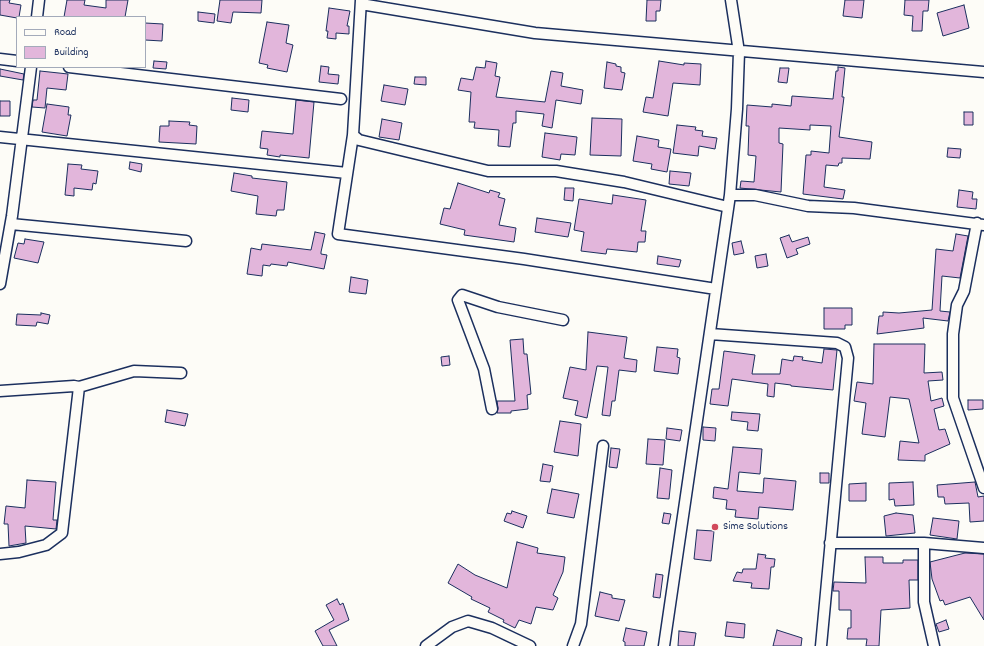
<!DOCTYPE html>
<style>
body{margin:0}
#map{position:relative;width:984px;height:646px;overflow:hidden;background:#fdfcf7;font-family:Dekko,sans-serif}
canvas{display:block}
.legend{position:absolute;left:16px;top:16px;width:130px;height:52px;box-sizing:border-box;background:#fdfcf7;border:1px solid #a3aaba;margin:0;padding:5px 7px;list-style:none;font-size:12px;color:#1b2f5e}
.legend li{display:flex;align-items:center;gap:8px;height:20px}
.legend b{width:20px;border:1px solid #a3aaba}
</style>
<div id="map">
<canvas width="984" height="646"></canvas>
<ul class="legend">
<li><b style="height:5px;background:#fdfcf7"></b>Road</li>
<li><b style="height:11px;background:#e2b6db"></b>Building</li>
</ul>
</div>
<script>
const context = document.querySelector('canvas').getContext('2d');
context.lineJoin = 'round';
function fill(path, color) {
  context.fillStyle = color;
  context.fill(path, 'evenodd');
}
function shape(rows) {
  const path = new Path2D();
  for (const r of rows) {
    path.moveTo(r[0], r[1]);
    for (let i = 2; i < r.length; i += 2) path.lineTo(r[i], r[i + 1]);
  }
  return path;
}
function trace(path, color, width, dash) {
  context.strokeStyle = color;
  context.lineWidth = width;
  context.lineCap = dash ? 'butt' : 'round';
  context.setLineDash(dash || []);
  context.stroke(path);
}
function drawText(font, color, halo, rows, align = 'center') {
  context.font = font + ' Dekko,sans-serif';
  context.lineWidth = 3.5;
  context.setLineDash([]);
  context.textBaseline = 'middle';
  context.strokeStyle = halo;
  context.fillStyle = color;
  for (const [text, x, y, turn = 0] of rows) {
    context.save();
    context.translate(x, y);
    context.rotate((+turn || 0) * Math.PI / 180);
    context.textAlign = isNaN(turn) ? turn : align;
    if (halo) context.strokeText(text, 0, 0);
    context.fillText(text, 0, 0);
    context.restore();
  }
}
const building = shape([
 [0,0,10,0,9,3,21,5,19,17,17,18,0,15,0,0],
 [67,0,85,0,84,5,106,8,106,0,128,0,125,17,64,17,67,0],
 [220,0,262,0,261,13,233,12,231,23,217,21,220,0],
 [647,0,661,0,660,11,656,11,656,21,646,21,647,0],
 [845,0,864,0,862,18,843,16,845,0],
 [905,0,929,0,928,11,923,11,922,31,912,31,913,16,904,15,905,0],
 [964,5,969,28,943,36,937,13,964,5],
 [329,8,350,11,347,26,349,26,349,34,336,33,336,39,327,38,328,31,326,31,329,8],
 [198,12,215,14,214,23,198,21,198,12],
 [267,22,289,25,286,43,293,45,287,72,267,68,268,65,259,63,267,22],
 [145,23,163,24,162,41,145,40,145,23],
 [154,61,167,62,166,69,153,68,154,61],
 [486,61,497,63,495,76,500,77,496,97,545,102,551,71,563,73,561,86,583,90,581,104,556,100,552,128,542,126,544,114,516,111,516,123,513,123,510,147,498,146,499,130,474,128,475,122,469,122,471,92,458,90,461,78,473,80,476,67,485,68,486,61],
 [659,61,684,65,684,63,701,64,700,85,673,83,668,116,643,112,646,97,653,98,659,61],
 [607,62,616,64,616,66,621,67,621,72,625,73,622,90,604,88,607,62],
 [321,66,329,67,328,74,339,75,338,84,319,82,321,66],
 [838,67,845,68,842,97,844,97,839,137,872,142,870,159,842,158,842,163,839,163,838,166,826,165,824,187,845,190,843,199,803,194,806,155,811,155,811,151,829,153,831,126,810,125,810,130,779,128,779,143,783,144,781,192,740,188,741,181,754,182,756,156,748,155,749,126,746,126,747,105,772,107,772,104,791,106,792,96,833,99,836,71,838,71,838,67],
 [780,68,789,68,787,83,778,82,780,68],
 [0,69,24,74,23,80,0,76,0,69],
 [40,71,68,74,66,90,47,88,45,108,32,107,33,100,37,100,40,71],
 [415,77,426,77,426,85,414,84,415,77],
 [384,85,408,89,405,105,381,101,384,85],
 [232,98,249,100,248,112,231,110,232,98],
 [296,100,314,102,309,158,280,155,280,157,267,155,268,149,260,148,262,131,293,134,296,100],
 [0,101,10,101,10,116,0,116,0,101],
 [47,104,69,107,68,115,71,115,67,136,42,132,47,104],
 [964,112,973,112,973,125,964,125,964,112],
 [592,118,622,119,621,156,590,155,592,118],
 [382,119,402,123,399,140,379,137,382,119],
 [169,121,190,122,189,125,197,126,196,144,159,142,160,126,169,126,169,121],
 [677,125,696,127,695,130,703,131,702,136,717,138,715,149,699,146,698,156,673,153,677,125],
 [545,133,577,137,575,155,561,154,560,160,542,157,545,133],
 [637,136,659,140,658,147,671,149,667,172,651,169,652,164,633,161,637,136],
 [948,148,961,149,960,158,947,157,948,148],
 [130,162,142,164,141,172,129,169,130,162],
 [68,164,82,165,81,169,98,171,96,184,93,183,92,190,74,188,74,196,65,195,68,164],
 [670,171,691,173,689,186,669,184,670,171],
 [234,173,252,176,252,178,287,182,284,210,277,210,276,216,256,214,258,196,231,191,234,173],
 [458,183,489,193,490,190,500,193,498,197,505,199,499,225,516,228,514,242,464,235,465,230,440,224,444,208,450,209,458,183],
 [565,188,574,188,573,201,564,200,565,188],
 [959,190,973,192,972,199,977,199,976,209,957,207,959,190],
 [613,195,646,200,641,231,646,231,645,242,638,242,637,252,607,249,606,254,581,251,584,232,574,230,579,199,612,204,613,195],
 [537,218,571,223,568,237,535,232,537,218],
 [315,232,325,234,321,252,321,254,327,255,324,269,288,262,287,266,271,264,270,266,263,265,262,276,247,274,251,248,261,250,262,244,311,250,315,232],
 [956,234,968,236,960,278,942,276,940,311,950,312,948,321,923,318,924,328,877,334,879,316,883,316,883,312,899,313,932,310,936,249,953,251,956,234],
 [789,235,792,242,808,237,810,244,796,249,798,254,787,258,780,238,789,235],
 [25,239,44,242,38,263,14,258,18,243,24,244,25,239],
 [741,241,744,253,734,255,732,243,741,241],
 [766,254,768,266,757,268,755,256,766,254],
 [658,256,681,260,679,267,657,264,658,256],
 [351,277,368,280,366,294,349,292,351,277],
 [824,308,852,308,852,325,845,325,845,329,824,329,824,308],
 [41,313,50,315,48,324,37,322,36,326,16,325,17,314,41,315,41,313],
 [588,332,627,337,624,358,637,360,636,372,619,370,615,401,612,401,610,416,602,415,608,367,597,366,587,418,575,415,578,401,563,398,570,367,586,370,588,332],
 [523,339,524,354,527,354,531,394,527,395,528,409,511,411,511,413,497,413,498,408,497,401,515,401,510,340,523,339],
 [874,344,925,344,924,373,942,372,943,380,928,381,931,401,942,398,944,406,934,409,939,430,945,429,950,444,925,455,925,461,898,460,900,441,919,443,909,399,890,397,885,437,862,434,866,403,854,401,857,382,873,384,874,344],
 [657,347,678,349,677,357,680,358,678,374,654,371,657,347],
 [824,349,837,350,833,390,791,386,791,385,775,383,774,397,767,396,768,384,732,379,728,406,710,404,712,389,719,389,724,351,755,355,752,374,780,374,782,359,793,361,794,356,803,357,802,360,822,363,824,349],
 [449,356,450,365,442,366,441,357,449,356],
 [968,400,983,400,983,409,968,410,968,400],
 [167,410,188,414,185,426,165,422,167,410],
 [732,412,760,414,758,431,747,430,748,422,731,420,732,412],
 [560,421,581,424,578,456,554,452,560,421],
 [703,427,716,428,715,441,703,440,703,427],
 [667,428,682,430,680,441,666,439,667,428],
 [648,439,665,440,663,465,646,464,648,439],
 [733,447,762,449,760,474,739,472,737,491,763,493,764,478,796,481,793,510,759,507,758,519,735,517,736,510,726,509,727,500,713,498,714,487,728,489,733,447],
 [611,448,620,449,617,468,609,467,611,448],
 [543,464,553,466,550,482,540,481,543,464],
 [660,468,672,470,669,499,657,498,660,468],
 [820,473,829,473,829,483,820,483,820,473],
 [27,480,56,482,53,520,57,520,56,529,25,526,26,543,9,546,8,524,4,524,6,506,25,508,27,480],
 [913,482,914,505,895,506,894,499,889,500,889,483,913,482],
 [975,482,978,497,984,496,984,521,970,522,969,503,945,504,944,497,938,497,937,485,975,482],
 [866,483,866,501,849,501,849,484,866,483],
 [552,489,579,494,574,518,547,513,552,489],
 [512,511,527,516,523,528,504,521,507,513,511,514,512,511],
 [664,513,671,514,669,524,662,523,664,513],
 [896,513,913,515,915,533,886,536,884,516,896,513],
 [933,518,959,521,957,539,930,535,933,518],
 [697,530,714,531,711,561,694,559,697,530],
 [517,542,538,548,537,553,565,557,563,572,553,595,558,598,553,610,536,607,531,624,519,620,515,628,503,622,504,620,488,612,490,608,471,599,472,597,448,583,458,564,475,575,507,588,517,542],
 [965,553,984,554,984,620,970,597,945,605,943,600,940,601,932,579,930,562,965,553],
 [758,554,766,555,765,558,775,559,774,567,771,567,769,589,751,588,752,583,733,581,737,572,742,573,743,569,756,569,758,554],
 [865,557,883,557,883,563,903,563,903,560,918,560,918,580,909,580,910,608,881,610,879,646,866,646,867,639,847,639,848,628,851,628,851,610,839,610,839,591,833,591,834,582,866,583,865,557],
 [656,574,663,575,660,598,653,597,656,574],
 [600,592,612,595,612,598,625,600,619,621,595,616,600,592],
 [337,599,340,605,343,603,349,620,329,630,337,646,323,646,315,631,334,620,326,605,337,599],
 [946,620,949,629,939,632,936,624,946,620],
 [727,622,745,624,744,638,725,636,727,622],
 [626,628,647,632,644,646,625,646,625,642,623,641,626,628],
 [777,630,802,638,801,646,773,646,777,630],
 [679,631,696,633,694,646,678,646,679,631]
]);
const minor = shape([
 [361,0,353,135,338,234,524,259,716,289],
 [361,4,535,33,984,72],
 [37,17,39,0],
 [0,59,17,61],
 [69,67,341,99],
 [353,135,359,140,488,171,556,171,624,182,728,207],
 [0,137,347,173],
 [730,195,755,195,808,206,854,208,984,225],
 [977,223,964,291,957,305,953,334,953,398,984,488],
 [11,224,186,241],
 [0,284,12,216,31,67],
 [710,334,837,343,845,347,848,358,821,646],
 [0,391,74,386,79,387,134,371,181,373],
 [492,409,484,369,458,300,462,295,498,307,563,320],
 [830,543,924,543,984,548],
 [924,543,924,602,934,646],
 [0,554,19,552,46,545,62,533,79,387],
 [426,646,452,627,468,621,492,628,530,646],
 [573,646,581,624,603,446],
 [664,646,730,195,737,109,739,52,731,0]
]);
const markers = [
 [715,527,4,"#d1495b"]
];
const poiNames = [
 ["Sime Solutions",723,527]
];
fill(building, '#e2b6db');
trace(building, '#1b2f5e', 1);
trace(minor, '#1b2f5e', 13);
trace(minor, '#fdfcf7', 10);
for (const [x, y, r, color] of markers) {
  const dot = new Path2D();
  dot.arc(x, y, r, 0, 2 * Math.PI);
  context.fillStyle = color;
  context.fill(dot);
  trace(dot, '#fdfcf7', 1.5);
}
drawText('12px', '#1b2f5e', '#fdfcf7', poiNames, 'left');
</script>
